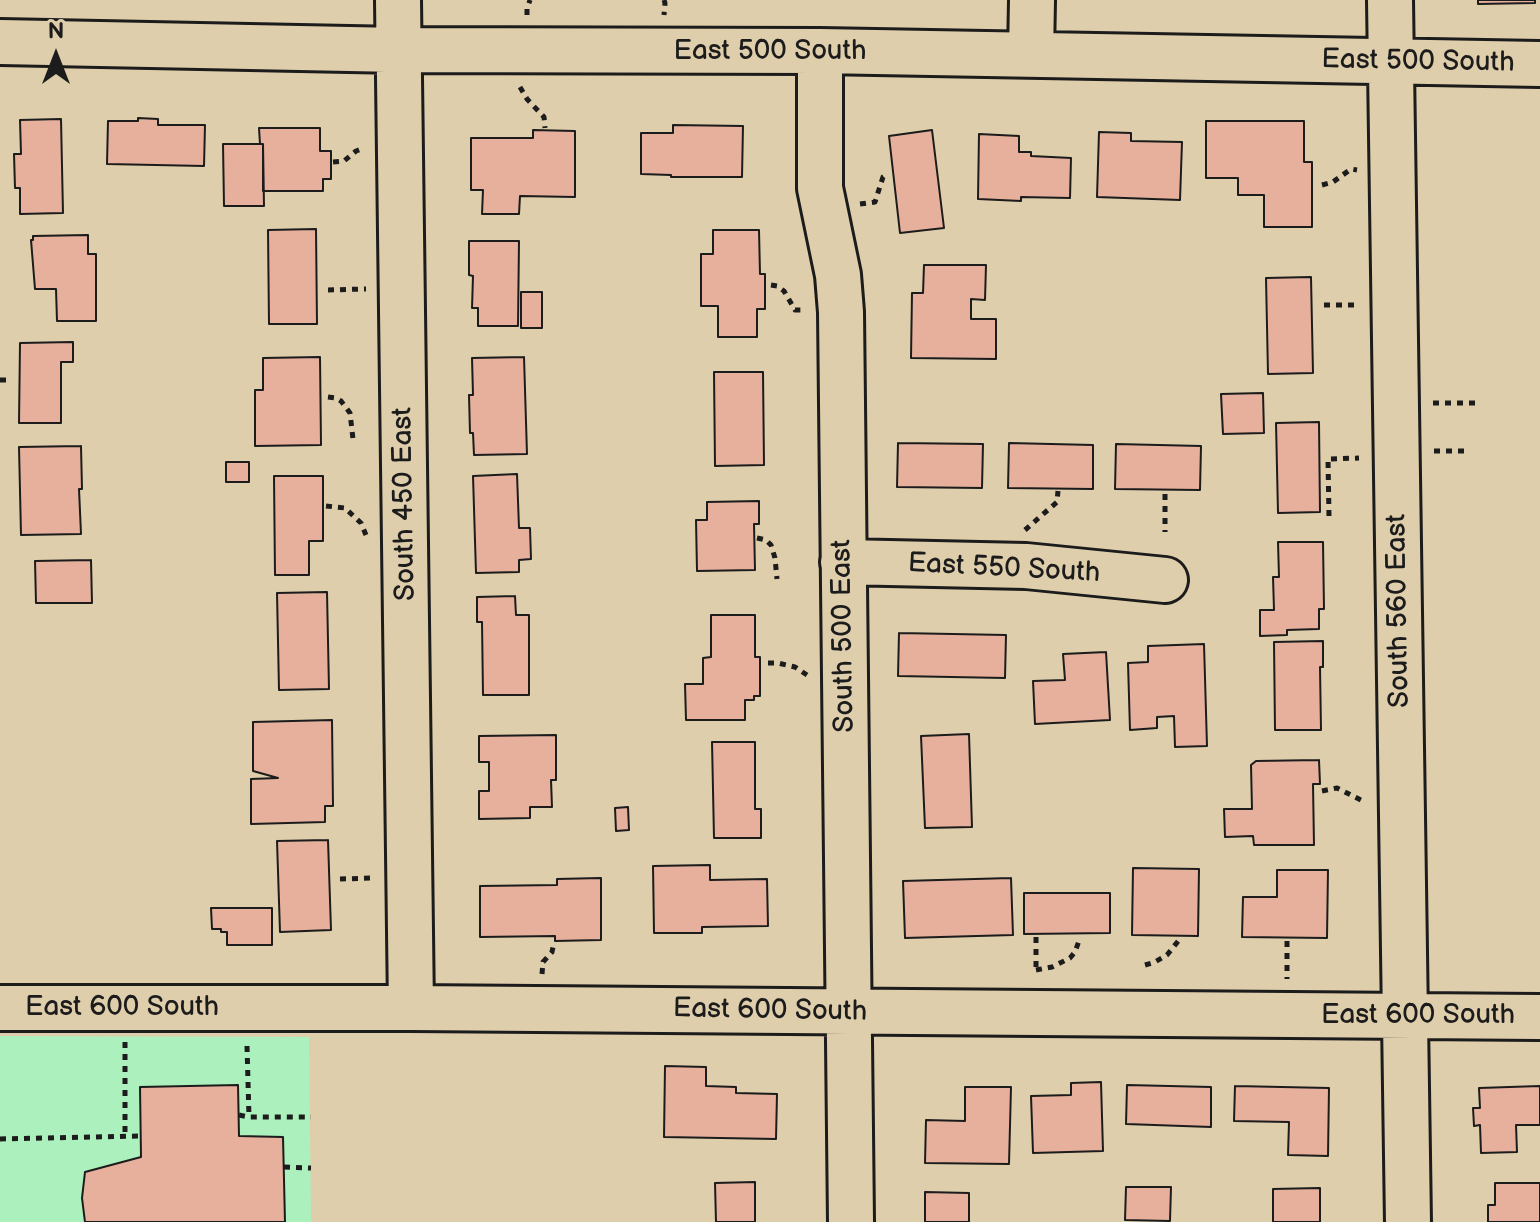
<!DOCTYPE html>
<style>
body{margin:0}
#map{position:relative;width:1540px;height:1222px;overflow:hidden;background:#dfceab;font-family:"Balsamiq Sans",sans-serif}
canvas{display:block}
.north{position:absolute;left:16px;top:16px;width:80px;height:80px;-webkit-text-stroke:6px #dfceab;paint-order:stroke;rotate:0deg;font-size:22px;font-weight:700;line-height:32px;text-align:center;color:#1c1c1c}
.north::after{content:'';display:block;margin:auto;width:28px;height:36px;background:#1c1c1c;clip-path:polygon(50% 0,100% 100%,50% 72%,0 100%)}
</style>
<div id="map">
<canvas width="1540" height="1222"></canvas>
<div class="north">N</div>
</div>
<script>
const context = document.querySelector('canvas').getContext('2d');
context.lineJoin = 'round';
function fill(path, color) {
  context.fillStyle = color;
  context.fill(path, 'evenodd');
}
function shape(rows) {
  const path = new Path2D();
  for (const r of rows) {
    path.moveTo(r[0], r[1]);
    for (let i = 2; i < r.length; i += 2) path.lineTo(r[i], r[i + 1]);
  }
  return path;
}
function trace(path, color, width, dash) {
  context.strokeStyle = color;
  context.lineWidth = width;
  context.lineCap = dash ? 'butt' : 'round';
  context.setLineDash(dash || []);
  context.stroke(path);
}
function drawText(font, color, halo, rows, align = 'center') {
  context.font = font + ' "Balsamiq Sans",sans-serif';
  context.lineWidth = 6;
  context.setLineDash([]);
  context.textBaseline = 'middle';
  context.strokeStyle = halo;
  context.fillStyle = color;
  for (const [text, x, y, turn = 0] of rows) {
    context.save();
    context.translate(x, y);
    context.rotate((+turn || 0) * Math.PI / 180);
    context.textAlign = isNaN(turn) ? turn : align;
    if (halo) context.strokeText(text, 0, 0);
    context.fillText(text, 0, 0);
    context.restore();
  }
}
const green = shape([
 [0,1036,309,1037,311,1222,285,1222,283,1137,239,1136,237,1085,140,1087,141,1157,85,1173,82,1198,85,1222,0,1222]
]);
const building = shape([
 [1478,0,1535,0,1535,3,1478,4,1478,0],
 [138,118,158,119,158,125,205,125,204,166,107,164,108,121,138,121,138,118],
 [61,119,63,213,20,214,20,188,15,188,14,154,21,154,20,120,61,119],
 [1206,121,1304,121,1304,162,1312,162,1312,227,1264,227,1264,195,1238,195,1238,178,1206,178,1206,121],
 [673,125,743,126,742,177,671,177,671,175,641,174,641,133,673,133,673,125],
 [259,128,320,128,320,151,331,151,331,179,323,179,323,191,263,191,263,144,260,144,259,128],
 [533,130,575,131,575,197,520,196,519,214,482,214,483,190,471,190,471,138,533,138,533,130],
 [932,130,944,228,900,233,889,136,932,130],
 [1099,132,1131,133,1131,141,1182,142,1180,200,1097,197,1099,132],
 [979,134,1019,136,1019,152,1031,152,1031,156,1071,158,1070,198,1021,197,1021,201,978,199,979,134],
 [223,144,263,144,264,206,224,206,223,144],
 [316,229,317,324,269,324,268,230,316,229],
 [713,230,759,230,760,274,765,274,765,309,757,309,757,337,718,337,718,306,701,306,701,254,713,254,713,230],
 [88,235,88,254,96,254,96,321,57,321,56,289,35,289,31,240,33,240,33,236,88,235],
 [469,241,519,241,518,326,478,326,478,308,472,308,473,276,469,275,469,241],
 [924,265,986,265,985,300,971,299,971,319,996,319,996,359,911,358,912,293,923,293,924,265],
 [1311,277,1313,373,1268,374,1266,278,1311,277],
 [521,292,542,292,542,328,521,328,521,292],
 [73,342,73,362,61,362,61,423,19,423,20,343,73,342],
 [320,357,321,445,255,446,255,390,263,390,263,358,320,357],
 [524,357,527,454,474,455,473,433,470,433,469,395,473,395,472,358,524,357],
 [714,372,763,372,764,465,715,466,714,372],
 [1263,393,1264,433,1223,434,1221,394,1263,393],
 [1319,422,1320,512,1278,513,1276,423,1319,422],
 [898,443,983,444,982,488,897,487,898,443],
 [1009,443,1093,445,1093,489,1008,488,1009,443],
 [1116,444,1201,446,1200,490,1115,489,1116,444],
 [81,446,82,489,79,489,81,534,21,535,19,447,81,446],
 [226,462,249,462,249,482,226,482,226,462],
 [517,474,519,528,530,528,531,559,519,560,519,572,476,573,473,476,517,474],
 [274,476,323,476,323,541,309,541,309,575,275,575,274,476],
 [759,501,759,524,754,524,755,570,697,571,696,520,707,520,707,502,759,501],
 [1278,542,1323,542,1324,609,1319,609,1319,629,1287,630,1287,635,1260,636,1260,610,1274,610,1273,577,1279,577,1278,542],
 [91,560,92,603,36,603,35,561,91,560],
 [327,592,329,689,279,690,277,593,327,592],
 [515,596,516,615,529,615,529,695,483,695,482,622,477,622,477,597,515,596],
 [711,615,755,615,755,657,760,657,760,696,754,696,754,700,745,700,745,720,686,720,685,684,703,684,703,658,711,657,711,615],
 [899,633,1006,635,1005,678,898,676,899,633],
 [1323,641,1323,667,1320,667,1321,730,1275,730,1274,642,1323,641],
 [1204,644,1207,746,1175,747,1174,716,1157,717,1157,728,1130,730,1128,663,1148,662,1148,646,1204,644],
 [1106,652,1110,720,1035,724,1033,681,1065,680,1063,654,1106,652],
 [332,720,333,806,325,806,325,822,251,824,251,779,278,778,253,771,253,722,332,720],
 [969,734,972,827,925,828,921,736,969,734],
 [556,735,556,780,551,780,552,807,530,807,530,818,479,819,479,791,489,791,489,762,479,762,479,736,556,735],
 [712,742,755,742,755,809,761,809,761,838,714,838,712,742],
 [1319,760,1320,784,1313,784,1314,845,1254,845,1253,836,1225,837,1224,809,1252,809,1251,765,1256,761,1319,760],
 [628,807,629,830,616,831,615,808,628,807],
 [328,840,331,930,280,932,277,841,328,840],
 [710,865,710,880,767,879,768,926,702,927,702,933,654,933,653,866,710,865],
 [1133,868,1199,869,1198,936,1132,935,1133,868],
 [1277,870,1328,870,1327,938,1242,937,1243,897,1277,897,1277,870],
 [601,878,601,940,555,941,555,936,480,937,480,886,557,885,557,879,601,878],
 [1011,878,1013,935,905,938,903,881,1011,878],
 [1024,893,1110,893,1110,933,1024,934,1024,893],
 [211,908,272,908,272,945,227,945,227,932,221,932,221,929,212,929,211,908],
 [665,1066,706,1067,706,1086,736,1087,736,1093,777,1094,776,1139,664,1137,665,1066],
 [1101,1082,1103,1151,1033,1153,1031,1096,1071,1095,1071,1083,1101,1082],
 [238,1085,239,1136,283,1137,285,1222,85,1222,82,1198,85,1172,141,1157,140,1087,238,1085],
 [1127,1085,1211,1087,1211,1127,1126,1124,1127,1085],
 [1235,1086,1329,1088,1328,1156,1288,1155,1289,1122,1234,1121,1235,1086],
 [1540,1086,1540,1125,1516,1125,1517,1152,1481,1153,1480,1125,1474,1126,1473,1108,1480,1108,1479,1088,1540,1086],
 [965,1087,1011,1087,1009,1164,925,1163,926,1120,965,1121,965,1087],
 [755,1182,755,1222,716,1222,715,1183,755,1182],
 [1495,1183,1540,1183,1540,1222,1488,1222,1488,1205,1495,1205,1495,1183],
 [1126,1187,1171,1187,1170,1221,1125,1220,1126,1187],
 [1320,1188,1320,1222,1273,1222,1273,1189,1320,1188],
 [925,1192,969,1193,969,1222,925,1222,925,1192]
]);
const path = shape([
 [664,0,665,3,664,15],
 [527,15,527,9,530,0],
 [520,87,527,99,544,117,545,128],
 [333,162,344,161,356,151,364,148],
 [1322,185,1333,182,1351,169,1357,170],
 [860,204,875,202,883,177,888,174],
 [771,285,777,286,784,291,795,310,806,310],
 [328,290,366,289],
 [1324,305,1359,305],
 [0,380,12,380],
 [328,397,336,398,341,401,350,413,353,439],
 [1433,403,1476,403],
 [1434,451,1469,451],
 [1165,494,1165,532],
 [326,506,345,508,361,523,366,535],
 [1329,516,1328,459,1359,458],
 [1025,530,1057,502,1058,491],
 [757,538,766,540,771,545,775,558,777,579],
 [768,663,778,663,795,667,807,675],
 [1322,791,1337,788,1365,802],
 [340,879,373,878],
 [1036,937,1036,970],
 [1287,941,1287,979],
 [1145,965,1155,962,1167,955,1179,940],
 [1036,970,1052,967,1070,958,1075,952,1080,938],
 [542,974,543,962,552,952,554,942],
 [125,1042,125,1137],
 [247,1046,249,1117],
 [239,1115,249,1117,311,1117],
 [0,1139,141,1136],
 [284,1167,311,1168]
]);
const minor = shape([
 [398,0,411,1008],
 [1390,0,1408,1222],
 [0,42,399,50,820,51,1540,64],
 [820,51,820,188,838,275,841,312,851,1222],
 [1031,55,1032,0],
 [843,562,1026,566,1165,580],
 [0,1008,411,1008,1540,1017]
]);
const streetNames = [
 ["East 500 South",770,52],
 ["East 500 South",1418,62,1],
 ["South 450 East",405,504,-91],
 ["East 550 South",1004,569,3],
 ["South 560 East",1399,611,-91],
 ["South 500 East",844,636,-91],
 ["East 600 South",122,1008],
 ["East 600 South",770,1011,1],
 ["East 600 South",1418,1016]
];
fill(green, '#acf1bd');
fill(building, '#e6b09c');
trace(building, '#1c1c1c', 2);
trace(minor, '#1c1c1c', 50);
trace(path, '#1c1c1c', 5, [6, 6]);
trace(minor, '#dfceab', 44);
drawText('28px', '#1c1c1c', '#dfceab', streetNames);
</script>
